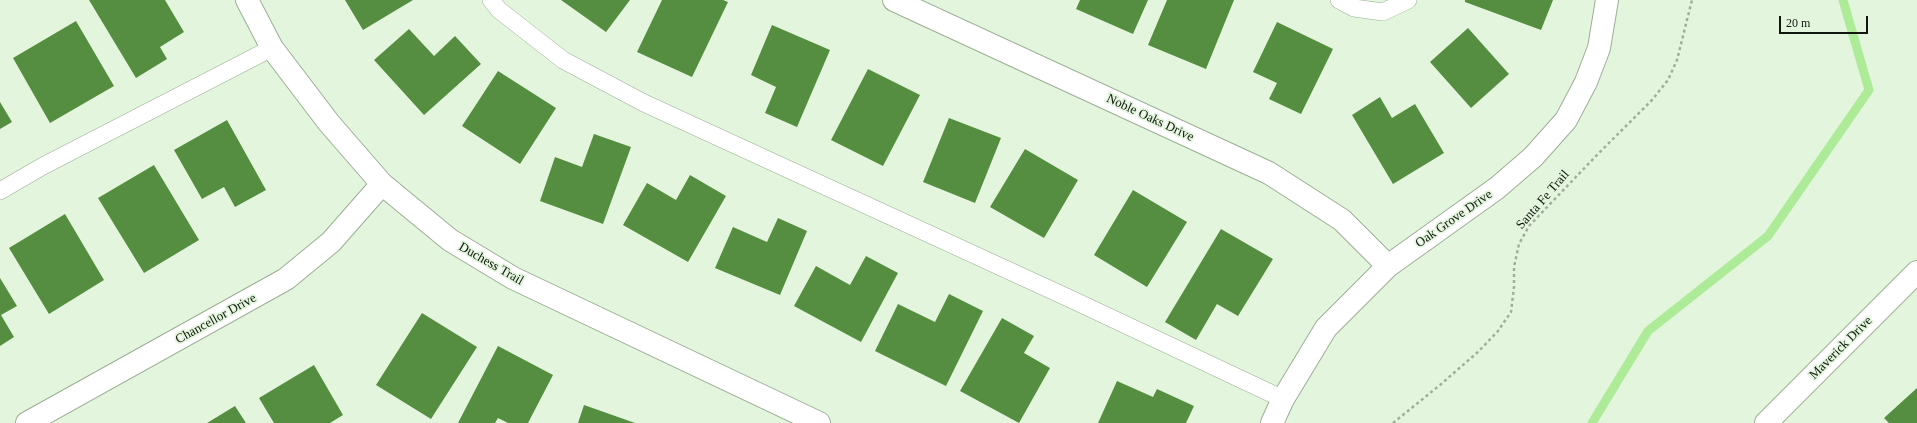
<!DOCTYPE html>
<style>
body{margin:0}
#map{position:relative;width:1917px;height:423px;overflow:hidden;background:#e3f6dd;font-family:Georgia,serif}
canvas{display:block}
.scale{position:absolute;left:1779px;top:16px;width:89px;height:18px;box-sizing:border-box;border:2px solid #11170f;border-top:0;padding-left:5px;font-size:12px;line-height:14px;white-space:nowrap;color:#11170f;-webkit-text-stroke:3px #e3f6dd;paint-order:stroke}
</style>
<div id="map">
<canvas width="1917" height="423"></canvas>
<div class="scale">20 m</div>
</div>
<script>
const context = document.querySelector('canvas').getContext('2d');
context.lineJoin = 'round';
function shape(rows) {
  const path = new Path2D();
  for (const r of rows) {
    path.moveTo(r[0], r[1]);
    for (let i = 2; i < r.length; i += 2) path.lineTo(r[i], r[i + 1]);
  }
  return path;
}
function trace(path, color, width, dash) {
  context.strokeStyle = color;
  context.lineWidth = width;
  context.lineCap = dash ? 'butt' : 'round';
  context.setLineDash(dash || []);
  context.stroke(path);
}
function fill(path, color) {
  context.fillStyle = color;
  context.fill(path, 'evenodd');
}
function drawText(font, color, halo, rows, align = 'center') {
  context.font = font + ' Georgia,serif';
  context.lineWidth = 3.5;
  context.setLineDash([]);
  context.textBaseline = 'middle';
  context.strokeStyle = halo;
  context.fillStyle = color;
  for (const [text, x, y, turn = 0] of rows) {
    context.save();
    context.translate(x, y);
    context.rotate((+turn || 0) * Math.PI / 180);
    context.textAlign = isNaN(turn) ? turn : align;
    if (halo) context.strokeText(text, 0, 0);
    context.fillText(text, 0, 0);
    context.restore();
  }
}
const stream = shape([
 [1592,423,1648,331,1768,236,1869,90,1843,0]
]);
const building = shape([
 [89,0,165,0,184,32,160,47,167,59,136,78],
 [345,0,413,0,363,30],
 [561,0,630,0,606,32],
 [662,0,723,0,728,2,692,77,637,52],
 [1080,0,1148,0,1133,34,1076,9],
 [1167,0,1234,0,1206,69,1148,45],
 [1465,0,1553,0,1541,30,1465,2],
 [76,21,114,86,50,123,13,58],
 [1277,22,1333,49,1301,114,1269,99,1277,83,1253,72],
 [772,25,830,50,797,127,765,113,776,87,751,75],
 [1468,28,1509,74,1471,108,1430,62],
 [409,29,434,56,455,36,481,64,424,115,374,60],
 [868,69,920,95,883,166,831,140],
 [498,71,556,108,520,164,462,126],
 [1380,97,1392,118,1415,104,1444,153,1393,184,1352,115],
 [0,102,12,122,0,129],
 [949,118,1001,138,975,203,923,182],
 [227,120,266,190,235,207,224,187,202,199,174,150],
 [594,134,631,147,603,224,540,201,555,157,582,167],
 [1025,149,1078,180,1044,238,990,207],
 [154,165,199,240,144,273,98,198],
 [690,175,726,196,688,262,623,225,647,183,676,200],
 [1133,190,1187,222,1147,287,1094,255],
 [65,214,104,280,49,314,9,248],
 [778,218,807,231,780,295,715,268,733,227,767,242],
 [1221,229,1273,259,1238,316,1217,304,1196,340,1165,322],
 [866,256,898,273,861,342,794,306,816,266,850,285],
 [0,278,17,306,1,315,14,337,0,346],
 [949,294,983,311,946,386,875,351,898,304,935,322],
 [422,313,477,347,431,419,376,385],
 [1002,318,1034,336,1024,353,1050,368,1019,423,960,391],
 [498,346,553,375,528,423,508,423,498,418,495,423,458,423],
 [314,365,343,415,330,423,274,423,259,398],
 [1117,381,1153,397,1157,389,1194,406,1186,423,1098,423],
 [1917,388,1917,423,1889,423,1884,418],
 [584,405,635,423,578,423],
 [235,406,246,423,207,423]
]);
const path = shape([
 [1393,423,1440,385,1479,351,1498,331,1511,312,1514,287,1514,267,1519,244,1529,226,1595,157,1652,100,1668,80,1677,60,1692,0]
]);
const service = shape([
 [491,0,499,10,563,60,644,103,1075,301,1283,399],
 [1339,0,1354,8,1383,12,1408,0],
 [0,191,43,166,272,48]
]);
const minor = shape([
 [247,0,272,48,329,123,382,184,450,240,513,278,819,423],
 [894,0,1269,173,1342,220,1388,266],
 [27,423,286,279,331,242,382,184],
 [1272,423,1283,399,1326,328,1388,266,1497,188,1533,157,1566,120,1586,82,1599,48,1607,0],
 [1766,423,1917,272]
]);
const streetNames = [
 ["Noble Oaks Drive",1150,118,25],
 ["Santa Fe Trail",1543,200,-49],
 ["Oak Grove Drive",1454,219,-35],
 ["Duchess Trail",491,264,30],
 ["Chancellor Drive",216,319,-29],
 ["Maverick Drive",1841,348,-45]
];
trace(stream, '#adeb98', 9);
fill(building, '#558e40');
trace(service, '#9cae96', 18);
trace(minor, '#9cae96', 24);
trace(path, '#a0ae9b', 2.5, [3, 3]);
trace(service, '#fff', 17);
trace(minor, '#fff', 22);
drawText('13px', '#11170f', '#e3f6dd', streetNames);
</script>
